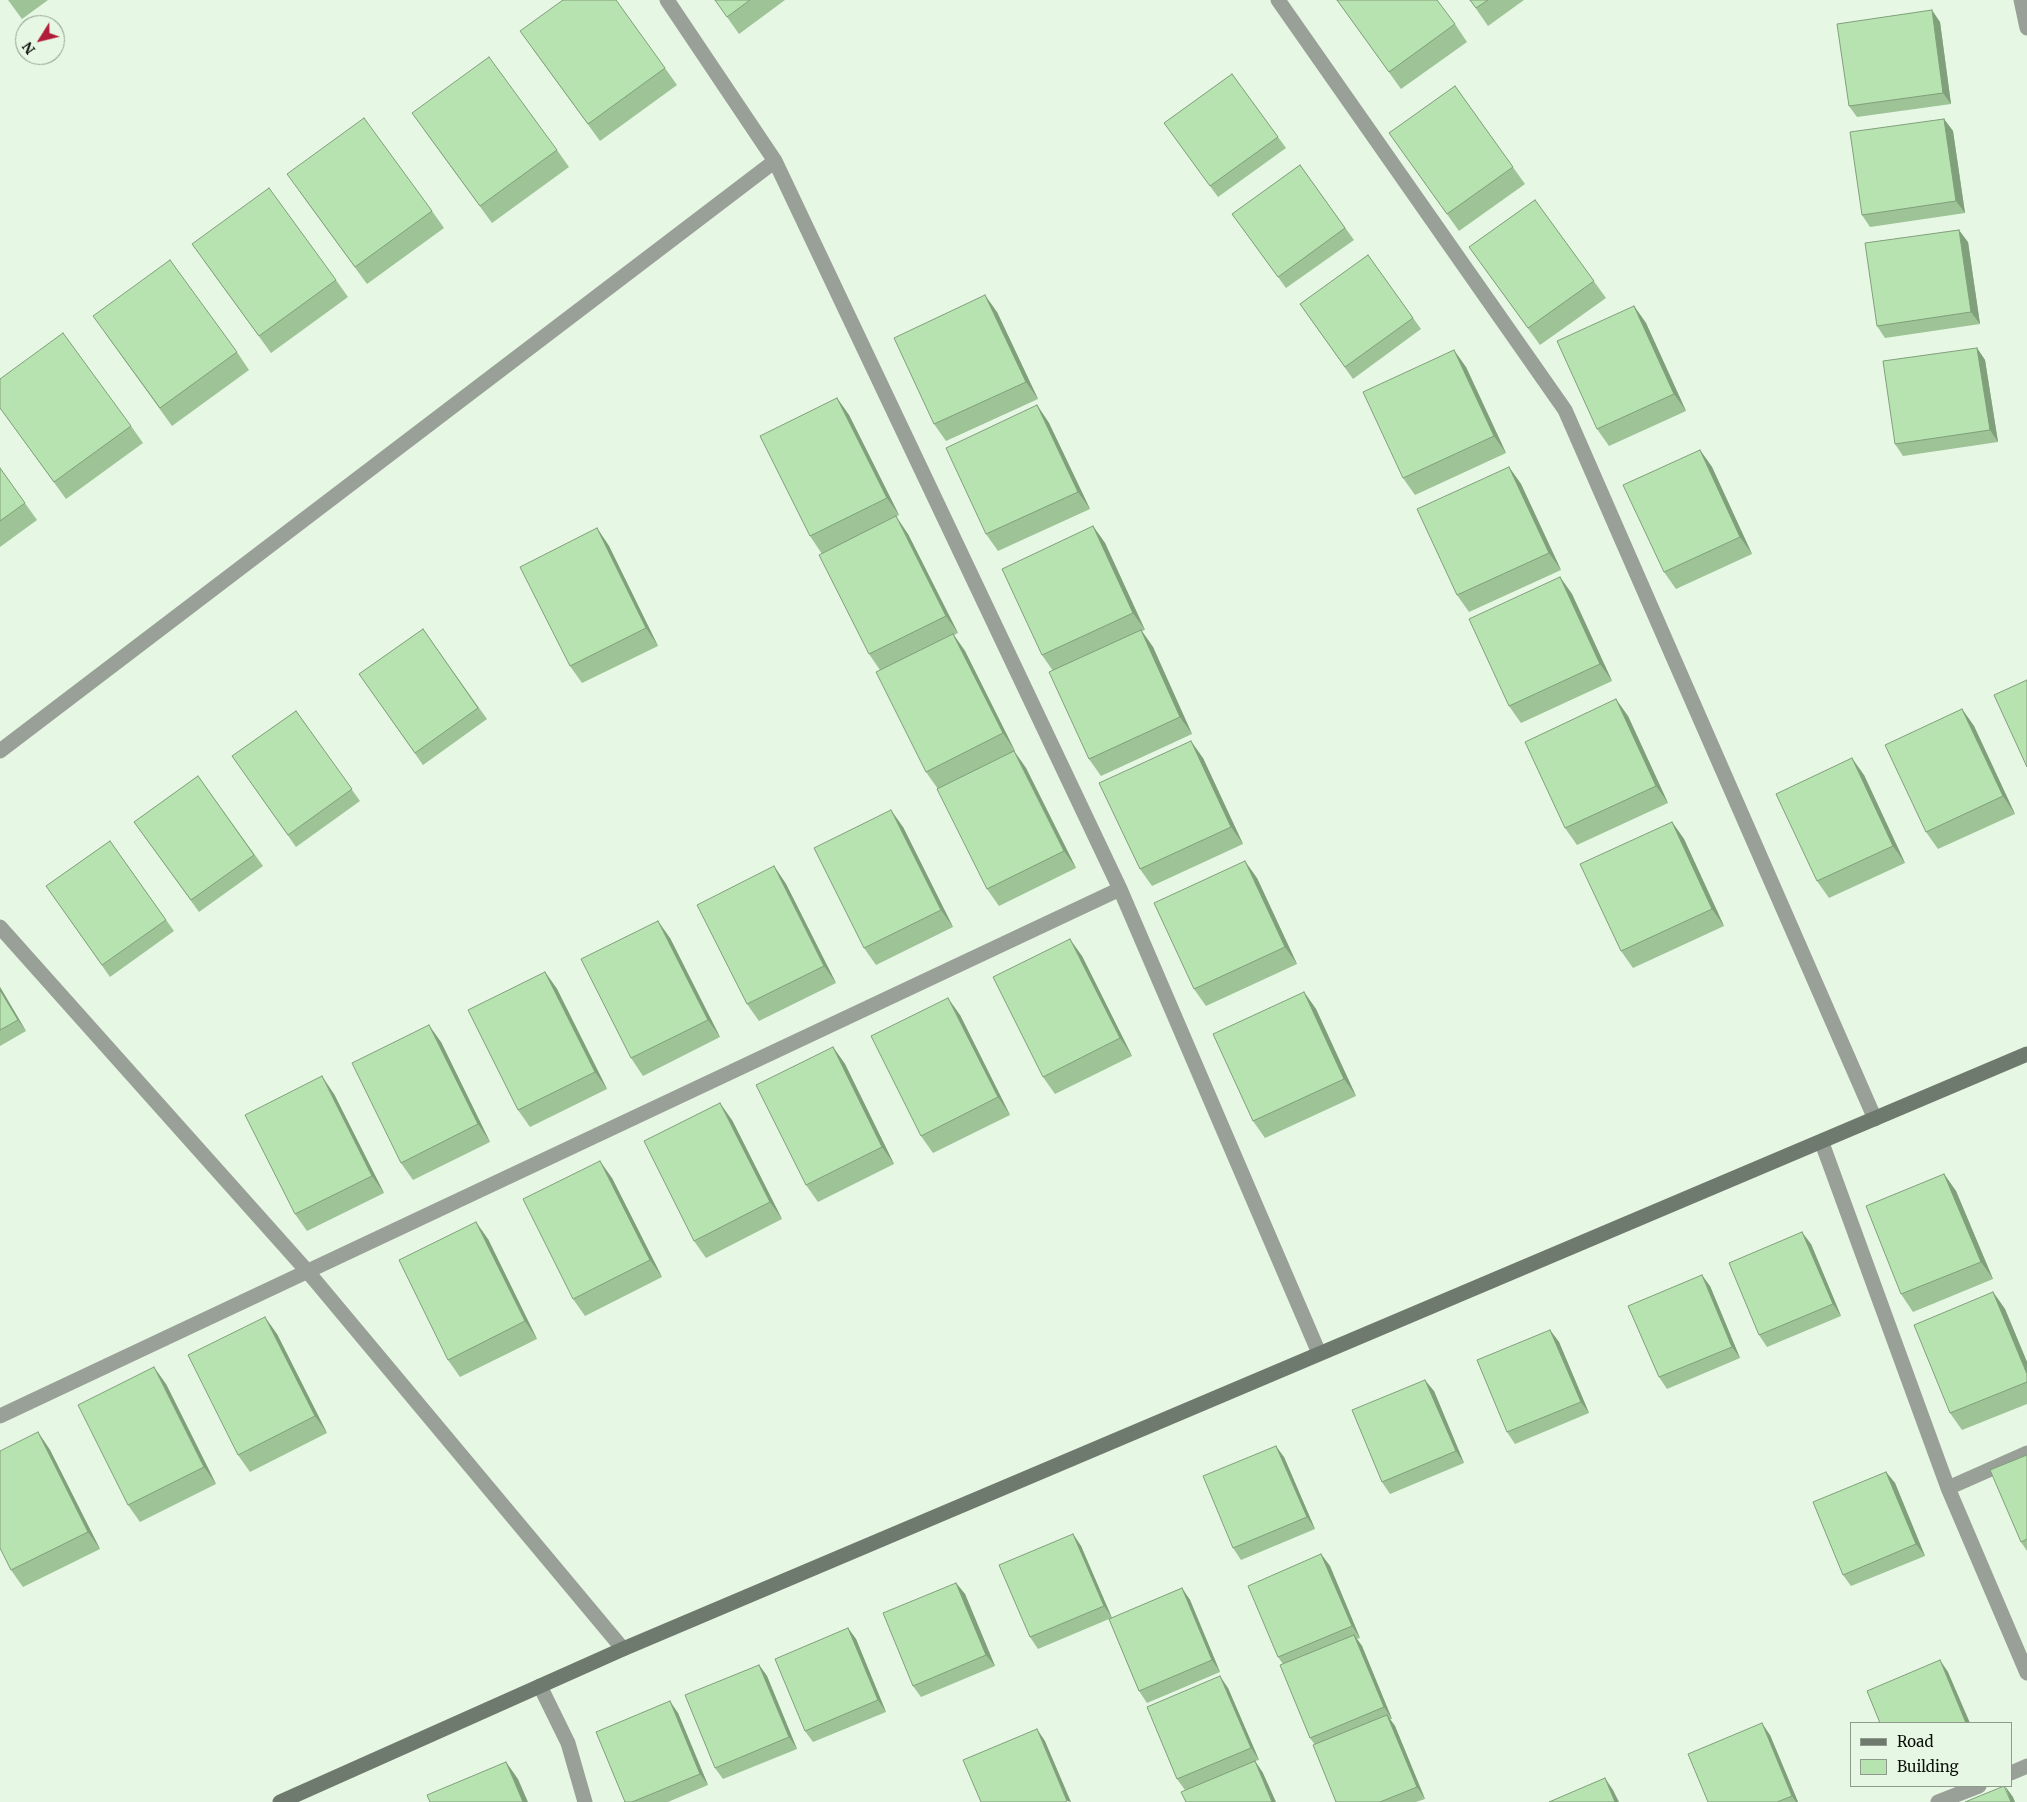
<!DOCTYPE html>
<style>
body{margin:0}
#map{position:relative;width:2027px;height:1802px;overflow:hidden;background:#e6f7e3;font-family:Merriweather,serif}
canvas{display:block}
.legend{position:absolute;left:1850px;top:1722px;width:162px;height:65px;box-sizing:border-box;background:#e6f7e3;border:1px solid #8e9b8d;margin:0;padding:6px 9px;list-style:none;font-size:15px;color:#0b110b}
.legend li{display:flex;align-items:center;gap:10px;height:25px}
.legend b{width:25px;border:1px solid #8e9b8d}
.north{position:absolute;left:15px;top:15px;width:50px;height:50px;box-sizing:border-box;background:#e6f7e3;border:1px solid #8e9b8d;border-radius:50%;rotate:234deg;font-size:14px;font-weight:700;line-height:20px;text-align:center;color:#0b110b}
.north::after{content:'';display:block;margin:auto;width:18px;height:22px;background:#b01d39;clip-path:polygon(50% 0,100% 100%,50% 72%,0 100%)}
</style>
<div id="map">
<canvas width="2027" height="1802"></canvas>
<ul class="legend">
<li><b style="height:6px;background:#6f7a6e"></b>Road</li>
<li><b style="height:14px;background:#b7e3b0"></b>Building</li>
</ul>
<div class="north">N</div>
</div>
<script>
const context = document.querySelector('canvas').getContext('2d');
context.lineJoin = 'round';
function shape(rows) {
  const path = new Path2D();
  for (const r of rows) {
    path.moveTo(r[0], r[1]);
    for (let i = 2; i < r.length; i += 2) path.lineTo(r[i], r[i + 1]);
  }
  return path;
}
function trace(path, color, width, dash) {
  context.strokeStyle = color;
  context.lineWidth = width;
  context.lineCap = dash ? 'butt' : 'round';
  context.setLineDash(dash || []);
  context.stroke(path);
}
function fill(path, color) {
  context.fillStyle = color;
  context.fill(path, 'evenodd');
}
const street = shape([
 [667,0,775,161,1120,889,1319,1353],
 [1278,0,1565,410,1875,1119],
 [2021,0,2027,28],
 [0,751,775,161],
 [0,927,308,1272,623,1649],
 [1822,1143,1948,1488,2027,1673],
 [0,1416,1120,889],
 [1948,1488,2027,1453],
 [540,1686,568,1743,585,1802],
 [2011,1773,2027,1766],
 [1938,1802,1979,1786]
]);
const secondary = shape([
 [280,1802,623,1649,2027,1054]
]);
const wall = shape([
 [8,0,48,0,22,19],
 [715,0,785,0,739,34],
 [1337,0,1455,24,1467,42,1401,89],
 [1470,0,1524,0,1488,26],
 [1940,22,1951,104,1857,117,1849,106],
 [532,48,665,68,677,85,600,141],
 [1232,74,1286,148,1218,197,1164,123],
 [1455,86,1525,184,1459,231,1389,133],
 [1944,119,1953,131,1965,213,1870,227,1862,215],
 [424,130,557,150,569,167,492,223],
 [1300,165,1354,240,1286,288,1232,214],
 [299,191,432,211,444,228,367,284],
 [1535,200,1606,298,1540,345,1469,247],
 [1968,242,1980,324,1885,338,1877,326],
 [1368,255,1421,329,1353,379,1300,304],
 [204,261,336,280,348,297,271,353],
 [1634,306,1646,323,1686,411,1609,446,1597,429],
 [997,312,1038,399,946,441,934,424],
 [105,333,237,352,249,370,172,426],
 [1977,348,1985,360,1998,442,1903,456,1895,444],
 [1466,367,1506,453,1415,495,1403,478],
 [837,398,849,415,899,515,822,554,810,536],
 [1037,405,1049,423,1090,509,998,551,986,534],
 [0,408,131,426,143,443,66,499],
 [1700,450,1712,467,1752,554,1676,589,1664,572],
 [1509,467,1521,484,1561,570,1469,612,1457,595],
 [0,468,37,520,0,547],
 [1093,526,1105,543,1145,630,1142,631,1153,647,1192,734,1101,776,1089,759,1053,671,1042,655],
 [597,528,609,546,658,646,582,683,570,666],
 [908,534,958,633,954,635,965,651,1015,751,1014,751,1026,768,1076,868,999,906,987,889,938,789,926,772,880,670,869,654],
 [1560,577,1572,594,1612,681,1521,723,1509,706],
 [423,629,487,719,423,765,359,674],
 [1962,709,1974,726,2015,814,1938,849,1926,832],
 [296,711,360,801,296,847,232,756],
 [1628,716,1668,803,1577,845,1565,828],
 [1203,758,1243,844,1152,886,1140,869],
 [1864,775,1905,863,1829,898,1817,881],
 [198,776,263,866,199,912,134,822],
 [1672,822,1684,839,1724,926,1633,968,1621,951],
 [903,827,953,927,876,965,864,948],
 [110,841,174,931,110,977,46,886],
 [774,866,786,884,836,983,759,1021,747,1004],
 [1257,878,1297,964,1206,1006,1194,989],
 [670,938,720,1037,643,1076,631,1058],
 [1082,956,1132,1056,1055,1094,1043,1077],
 [545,972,557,989,607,1089,530,1127,518,1110],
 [0,987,26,1031,0,1046],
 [1304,992,1316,1009,1356,1096,1265,1138,1253,1121],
 [960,1015,1010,1115,933,1153,921,1136],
 [441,1042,490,1142,413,1180,401,1163],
 [833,1047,845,1064,894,1164,818,1202,806,1185],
 [334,1094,384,1193,307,1231,295,1214],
 [732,1120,782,1219,706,1258,694,1241],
 [1944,1174,1956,1191,1993,1279,1913,1312,1901,1294],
 [612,1178,662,1277,585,1316,573,1299],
 [488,1239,537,1339,460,1377,448,1360],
 [1811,1244,1841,1316,1767,1347,1759,1335],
 [1710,1286,1740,1358,1667,1389,1659,1377],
 [1993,1292,2005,1309,2027,1362,2027,1404,1962,1430,1950,1413],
 [1550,1330,1559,1342,1589,1413,1515,1444,1507,1432],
 [277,1334,327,1433,250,1472,238,1455],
 [166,1384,216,1484,140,1522,128,1505],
 [1434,1391,1464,1463,1390,1494,1382,1482],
 [38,1432,50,1450,100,1549,23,1587,11,1570],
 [2027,1455,2027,1551,2021,1542],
 [1284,1457,1315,1529,1241,1560,1233,1548],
 [1886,1472,1895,1483,1925,1556,1851,1586,1843,1575],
 [1073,1534,1081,1546,1112,1618,1182,1588,1190,1600,1220,1672,1147,1703,1139,1691,1109,1619,1038,1649,1030,1637],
 [1321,1554,1330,1566,1360,1638,1357,1639,1362,1646,1392,1719,1390,1719,1395,1726,1425,1799,1416,1802,1336,1802,1315,1745,1310,1738,1283,1664,1278,1657],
 [956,1583,965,1594,995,1666,921,1697,913,1686],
 [848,1628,856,1639,886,1712,813,1742,805,1731],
 [759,1665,767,1676,797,1749,723,1779,715,1768],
 [1228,1688,1259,1760,1255,1761,1263,1773,1185,1790,1177,1779],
 [678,1713,708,1785,668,1802,625,1802],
 [1770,1735,1798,1802,1708,1802]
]);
const shadedWall = shape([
 [1932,10,1940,22,1951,104,1943,93],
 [1944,119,1953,131,1965,213,1956,201],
 [1959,230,1968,242,1980,324,1971,312],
 [985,295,997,312,1038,399,1026,382],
 [1634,306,1646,323,1686,411,1674,394],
 [1977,348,1985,360,1998,442,1990,430],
 [1454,350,1466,367,1506,453,1494,436],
 [837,398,849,415,899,515,887,498],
 [1037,405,1049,423,1090,509,1078,492],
 [1700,450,1712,467,1752,554,1740,537],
 [1509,467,1521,484,1561,570,1549,553],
 [896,516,908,534,958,633,946,616],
 [1093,526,1105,543,1145,630,1133,613],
 [597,528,609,546,658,646,646,628],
 [1560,577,1572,594,1612,681,1600,664],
 [1141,630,1153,647,1192,734,1180,717],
 [953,634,965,651,1015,751,1003,733],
 [1616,699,1628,716,1668,803,1656,786],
 [1962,709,1974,726,2015,814,2003,796],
 [1191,741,1203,758,1243,844,1231,827],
 [1014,751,1026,768,1076,868,1064,851],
 [1852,758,1864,775,1905,863,1893,846],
 [891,810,903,827,953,927,941,910],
 [1672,822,1684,839,1724,926,1712,909],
 [1245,861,1257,878,1297,964,1285,947],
 [774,866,786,884,836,983,824,966],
 [658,921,670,938,720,1037,708,1020],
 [1070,939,1082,956,1132,1056,1120,1038],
 [545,972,557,989,607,1089,595,1072],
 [0,987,26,1031,18,1020,0,990],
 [1304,992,1316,1009,1356,1096,1344,1079],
 [948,998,960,1015,1010,1115,998,1097],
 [429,1025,441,1042,490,1142,478,1124],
 [833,1047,845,1064,894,1164,882,1147],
 [322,1076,334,1094,384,1193,372,1176],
 [720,1103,732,1120,782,1219,770,1202],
 [600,1161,612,1178,662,1277,650,1260],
 [1944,1174,1956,1191,1993,1279,1981,1262],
 [476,1222,488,1239,537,1339,525,1321],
 [1802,1232,1811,1244,1841,1316,1833,1304],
 [1702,1275,1710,1286,1740,1358,1732,1347],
 [1993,1292,2005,1309,2027,1362,2027,1374],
 [265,1317,277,1334,327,1433,315,1416],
 [1550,1330,1559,1342,1589,1413,1581,1402],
 [154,1367,166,1384,216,1484,204,1467],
 [1425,1380,1434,1391,1464,1463,1456,1451],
 [38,1432,50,1450,100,1549,88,1532],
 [1276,1446,1284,1457,1315,1529,1307,1517],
 [1886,1472,1895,1483,1925,1556,1916,1544],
 [1073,1534,1081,1546,1112,1618,1104,1606],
 [1321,1554,1330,1566,1360,1638,1352,1626],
 [956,1583,965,1594,995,1666,986,1655],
 [1182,1588,1190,1600,1220,1672,1212,1660],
 [848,1628,856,1639,886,1712,878,1700],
 [1354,1635,1362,1646,1392,1719,1384,1707],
 [1940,1660,1948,1672,1970,1723,1966,1723],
 [759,1665,767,1676,797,1749,789,1737],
 [1220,1676,1228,1688,1259,1760,1251,1748],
 [670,1701,678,1713,708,1785,700,1774],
 [1387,1715,1395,1726,1425,1799,1417,1787],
 [1762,1723,1770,1735,1798,1802,1796,1802,1792,1796],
 [1037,1729,1045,1741,1071,1802,1067,1801],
 [1255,1761,1263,1773,1276,1802,1272,1802],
 [506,1762,518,1779,528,1802,523,1802],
 [1605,1778,1613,1790,1619,1802,1615,1802],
 [2005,1786,2013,1797,2015,1802,2011,1802]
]);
const building = shape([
 [563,0,616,0,665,68,588,124,520,31,563,0],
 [715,0,750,0,727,17,715,0],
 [1337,0,1437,0,1455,24,1389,72,1337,0],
 [1470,0,1488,0,1476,8,1470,0],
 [1932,10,1943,93,1849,106,1837,24,1932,10],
 [489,57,557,150,480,206,412,113,489,57],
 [1232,74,1278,137,1210,186,1164,123,1232,74],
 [1455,86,1513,167,1447,214,1389,133,1455,86],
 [364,118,432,211,355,267,287,174,364,118],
 [1944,119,1956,201,1862,215,1850,132,1944,119],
 [1300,165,1345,228,1278,277,1232,214,1300,165],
 [269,188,336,280,259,336,192,244,269,188],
 [1535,200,1594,281,1528,328,1469,247,1535,200],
 [1959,230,1971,312,1877,326,1865,243,1959,230],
 [1368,255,1413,318,1345,367,1300,304,1368,255],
 [170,260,237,352,160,408,93,316,170,260],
 [985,295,1026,382,934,424,894,338,985,295],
 [1634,306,1674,394,1597,429,1557,341,1634,306],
 [63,333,131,426,54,482,0,408,0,379,63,333],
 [1977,348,1990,430,1895,444,1883,361,1977,348],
 [1454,350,1494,436,1403,478,1363,392,1454,350],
 [837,398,887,498,810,536,760,436,837,398],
 [1037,405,1078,492,986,534,946,448,1037,405],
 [1700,450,1740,537,1664,572,1623,485,1700,450],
 [1509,467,1549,553,1457,595,1417,509,1509,467],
 [0,468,25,503,0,521,0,468],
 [896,516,946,616,869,654,819,555,896,516],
 [1093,526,1133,613,1042,655,1002,569,1093,526],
 [597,528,646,628,570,666,520,567,597,528],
 [1560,577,1600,664,1509,706,1469,619,1560,577],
 [423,629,478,708,415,753,359,674,423,629],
 [1141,630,1180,717,1089,759,1049,672,1141,630],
 [953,634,1003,733,926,772,876,672,953,634],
 [2027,680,2027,767,1994,695,2027,680],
 [1616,699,1656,786,1565,828,1525,742,1616,699],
 [1962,709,2003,796,1926,832,1885,745,1962,709],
 [296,711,352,789,288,835,232,756,296,711],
 [1191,741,1231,827,1140,869,1099,783,1191,741],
 [1014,751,1064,851,987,889,937,789,1014,751],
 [1852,758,1893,846,1817,881,1776,794,1852,758],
 [198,776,254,855,191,900,134,822,198,776],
 [891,810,941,910,864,948,814,848,891,810],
 [1672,822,1712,909,1621,951,1580,864,1672,822],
 [110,841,166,920,102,965,46,886,110,841],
 [1245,861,1285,947,1194,989,1154,903,1245,861],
 [774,866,824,966,747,1004,697,905,774,866],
 [658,921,708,1020,631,1058,581,959,658,921],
 [1070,939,1120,1038,1043,1077,993,977,1070,939],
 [545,972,595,1072,518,1110,468,1010,545,972],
 [0,990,18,1020,0,1030,0,990],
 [1304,992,1344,1079,1253,1121,1213,1034,1304,992],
 [948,998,998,1097,921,1136,871,1036,948,998],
 [429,1025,478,1124,401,1163,352,1063,429,1025],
 [833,1047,882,1147,806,1185,756,1085,833,1047],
 [322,1076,372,1176,295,1214,245,1115,322,1076],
 [720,1103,770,1202,694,1241,644,1141,720,1103],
 [600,1161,650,1260,573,1299,523,1199,600,1161],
 [1944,1174,1981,1262,1901,1294,1866,1206,1944,1174],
 [476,1222,525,1321,448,1360,399,1260,476,1222],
 [1802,1232,1833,1304,1759,1335,1729,1263,1802,1232],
 [1702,1275,1732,1347,1659,1377,1628,1306,1702,1275],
 [1993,1292,2027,1374,2027,1382,1950,1413,1914,1325,1993,1292],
 [265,1317,315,1416,238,1455,188,1355,265,1317],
 [1550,1330,1581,1402,1507,1432,1477,1360,1550,1330],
 [154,1367,204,1467,128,1505,78,1405,154,1367],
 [1425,1380,1456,1451,1382,1482,1352,1410,1425,1380],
 [38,1432,88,1532,11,1570,0,1548,0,1451,38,1432],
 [1276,1446,1307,1517,1233,1548,1203,1476,1276,1446],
 [2027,1455,2027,1539,2021,1542,1990,1470,2027,1455],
 [1886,1472,1916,1544,1843,1575,1813,1502,1886,1472],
 [1073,1534,1104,1606,1030,1637,999,1565,1073,1534],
 [1321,1554,1352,1626,1278,1657,1248,1586,1321,1554],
 [956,1583,986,1655,913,1686,883,1613,956,1583],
 [1182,1588,1212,1660,1139,1691,1109,1619,1182,1588],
 [848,1628,878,1700,805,1731,775,1659,848,1628],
 [1354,1635,1384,1707,1310,1738,1280,1665,1354,1635],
 [1940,1660,1966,1723,1880,1723,1867,1691,1940,1660],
 [759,1665,789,1737,715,1768,685,1695,759,1665],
 [1220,1676,1251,1748,1177,1779,1147,1707,1220,1676],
 [670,1701,700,1774,632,1802,625,1802,596,1732,670,1701],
 [1387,1715,1417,1787,1380,1802,1336,1802,1313,1745,1387,1715],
 [1762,1723,1792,1796,1777,1802,1708,1802,1688,1754,1762,1723],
 [1037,1729,1067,1801,1065,1802,981,1802,963,1760,1037,1729],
 [1255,1761,1272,1802,1186,1802,1181,1792,1255,1761],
 [506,1762,523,1802,430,1802,427,1795,506,1762],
 [1605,1778,1615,1802,1549,1802,1605,1778],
 [2004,1786,2011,1802,1965,1802,2004,1786]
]);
trace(street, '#99a098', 15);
trace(secondary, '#6f7a6e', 15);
fill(wall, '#9dc397');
fill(shadedWall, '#809f7b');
fill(building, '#b7e3b0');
trace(building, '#809f7b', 1);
</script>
